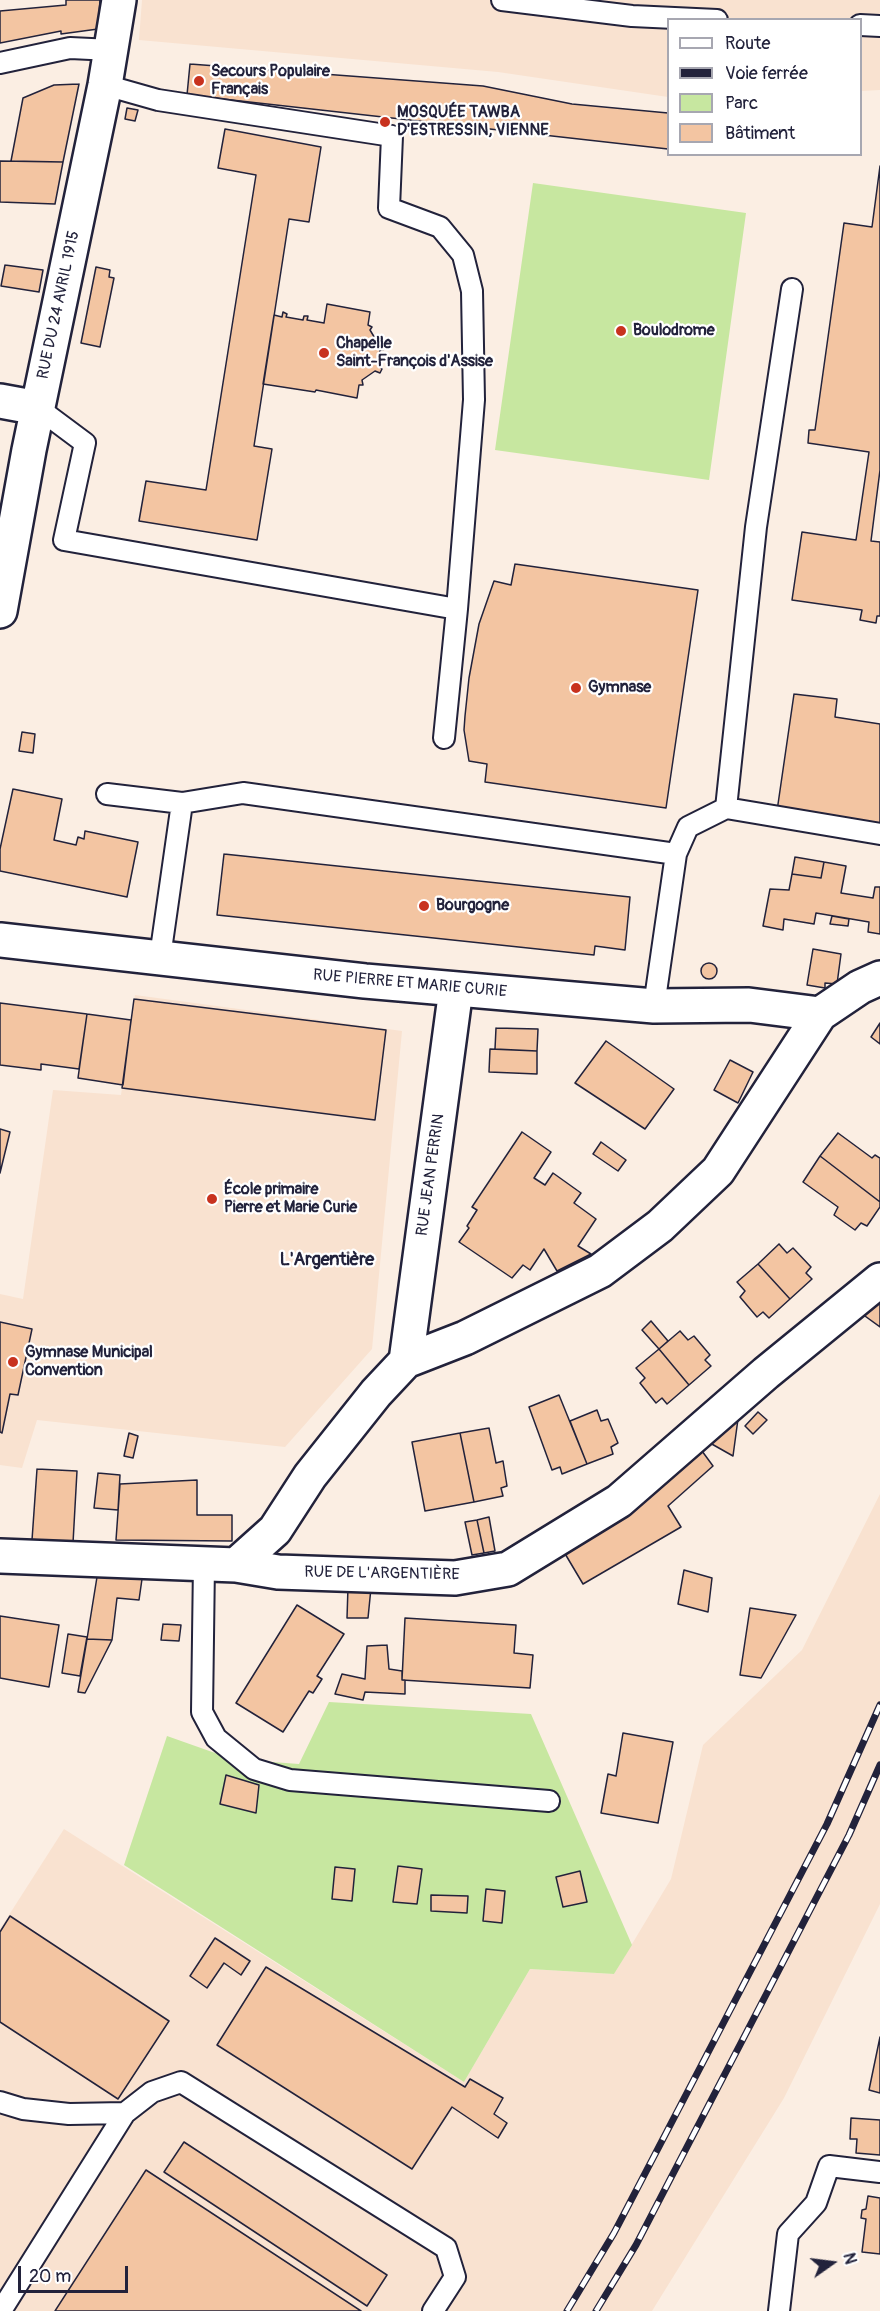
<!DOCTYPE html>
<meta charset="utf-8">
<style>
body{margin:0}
#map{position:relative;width:880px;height:2311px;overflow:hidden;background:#fbeee3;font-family:Pangolin,sans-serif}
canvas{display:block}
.legend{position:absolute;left:667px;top:18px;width:195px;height:138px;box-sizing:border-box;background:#fff;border:2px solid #a7a7b1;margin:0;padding:8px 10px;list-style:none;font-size:18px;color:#22223b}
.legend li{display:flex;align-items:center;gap:12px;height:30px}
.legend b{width:30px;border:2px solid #a7a7b1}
.north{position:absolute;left:802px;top:2233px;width:60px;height:60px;-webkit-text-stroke:4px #fff;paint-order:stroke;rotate:76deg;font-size:16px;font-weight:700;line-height:24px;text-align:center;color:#22223b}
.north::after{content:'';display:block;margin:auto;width:21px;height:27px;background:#22223b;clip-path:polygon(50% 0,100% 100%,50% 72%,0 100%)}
.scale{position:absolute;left:18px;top:2266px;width:110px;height:27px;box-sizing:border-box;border:3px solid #22223b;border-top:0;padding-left:8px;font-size:18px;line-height:21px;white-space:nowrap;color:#22223b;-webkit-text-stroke:4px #fff;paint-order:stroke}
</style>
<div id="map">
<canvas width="880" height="2311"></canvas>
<ul class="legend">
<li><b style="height:8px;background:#fff"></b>Route</li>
<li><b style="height:8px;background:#22223b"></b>Voie ferrée</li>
<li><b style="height:16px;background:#c7e7a0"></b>Parc</li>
<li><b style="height:16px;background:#f3c5a2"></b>Bâtiment</li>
</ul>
<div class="north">N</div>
<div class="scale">20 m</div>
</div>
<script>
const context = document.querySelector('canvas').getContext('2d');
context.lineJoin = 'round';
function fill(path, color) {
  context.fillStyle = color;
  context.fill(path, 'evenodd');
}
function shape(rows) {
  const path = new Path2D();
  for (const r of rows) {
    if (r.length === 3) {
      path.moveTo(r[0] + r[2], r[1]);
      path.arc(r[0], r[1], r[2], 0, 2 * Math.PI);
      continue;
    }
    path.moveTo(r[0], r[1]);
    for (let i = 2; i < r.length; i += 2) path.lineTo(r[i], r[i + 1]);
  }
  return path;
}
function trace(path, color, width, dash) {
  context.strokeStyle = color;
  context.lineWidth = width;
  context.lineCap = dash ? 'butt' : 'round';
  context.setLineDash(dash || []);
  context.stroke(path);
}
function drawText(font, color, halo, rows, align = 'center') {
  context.font = font + ' Pangolin,sans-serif';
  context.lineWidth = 4.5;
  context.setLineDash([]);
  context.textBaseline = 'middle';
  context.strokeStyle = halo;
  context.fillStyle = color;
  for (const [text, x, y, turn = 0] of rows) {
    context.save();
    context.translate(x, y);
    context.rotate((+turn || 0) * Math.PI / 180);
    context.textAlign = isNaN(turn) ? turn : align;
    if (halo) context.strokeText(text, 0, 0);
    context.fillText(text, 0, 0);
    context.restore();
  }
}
const built = shape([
 [142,0,880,0,880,90,861,91,860,20,668,20,668,97,498,72,139,40],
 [135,995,402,1031,372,1349,285,1447,37,1420,22,1468,0,1465,0,1294,23,1299,53,1090,121,1095],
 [880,1494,880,1904,784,2098,652,2311,0,2311,0,1929,64,1829,464,2082,530,1969,614,1974,671,1879,703,1745,802,1650]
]);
const green = shape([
 [533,183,746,213,709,480,495,450],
 [329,1702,531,1714,632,1945,614,1974,530,1969,464,2082,124,1865,167,1736,232,1759,299,1764]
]);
const building = shape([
 [66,0,100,0,98,29,61,34,61,31,0,43,0,11,66,5,66,0],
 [190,64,483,86,572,104,668,113,668,149,187,95,190,64],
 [79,84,63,162,11,161,23,98,54,85,79,84],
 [127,108,138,110,135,121,125,119,127,108],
 [225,129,321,147,309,222,289,219,254,446,272,449,257,540,139,521,146,481,206,490,256,175,218,168,225,129],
 [0,161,63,162,55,204,0,202,0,161],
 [880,166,880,470,871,541,880,542,880,616,877,616,876,623,860,620,862,610,792,600,802,532,856,540,869,452,808,443,809,430,815,430,844,223,872,227,880,166],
 [5,265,43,270,39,292,1,286,5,265],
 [96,267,110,270,109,277,114,278,100,347,81,343,96,267],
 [327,304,370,312,368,325,372,327,370,330,379,345,385,345,386,349,380,350,378,366,382,369,380,373,375,371,362,380,363,385,359,385,357,398,316,390,315,392,263,384,274,315,282,317,283,312,287,314,286,317,303,320,304,316,308,316,307,320,324,323,327,304],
 [515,564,698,590,666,808,485,782,487,764,469,761,464,730,465,716,469,678,479,624,494,581,511,585,515,564],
 [794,694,837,699,835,717,880,724,880,826,777,811,794,694],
 [22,732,35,734,33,753,19,751,22,732],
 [13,789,62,799,54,840,76,845,78,837,84,839,85,831,138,842,127,897,0,871,0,849,13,789],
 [224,854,630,897,625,950,595,946,594,955,217,915,224,854],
 [795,857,824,862,821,878,792,874,795,857],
 [824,862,846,866,841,893,873,898,875,887,880,887,880,934,868,932,869,922,816,913,814,924,784,919,783,930,763,926,770,889,789,890,792,874,821,878,824,862],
 [832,916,849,919,848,926,830,924,832,916],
 [813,949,841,954,837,984,825,983,825,988,807,985,813,949],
 [709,971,8],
 [134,999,386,1030,375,1120,122,1088,134,999],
 [0,1003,87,1014,79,1069,41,1064,41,1070,0,1065,0,1003],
 [87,1014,131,1020,123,1085,78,1078,87,1014],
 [880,1023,880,1044,871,1037,880,1023],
 [496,1028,538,1029,537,1051,495,1049,496,1028],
 [606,1041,674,1089,645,1129,575,1083,606,1041],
 [490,1049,537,1051,537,1074,489,1072,490,1049],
 [730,1060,753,1072,738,1103,714,1090,730,1060],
 [0,1129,10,1132,0,1173,0,1129],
 [522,1132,551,1152,534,1178,545,1185,553,1173,581,1193,574,1203,596,1219,578,1246,591,1254,557,1271,544,1249,530,1270,523,1265,512,1278,459,1242,469,1228,467,1226,477,1210,472,1207,522,1132],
 [838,1133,872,1158,875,1155,880,1158,880,1202,820,1156,838,1133],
 [601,1142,626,1160,618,1171,593,1154,601,1142],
 [820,1156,880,1202,880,1207,867,1226,861,1223,855,1230,834,1215,838,1207,803,1182,820,1156],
 [779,1244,787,1253,793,1248,811,1267,806,1273,812,1279,790,1299,758,1264,779,1244],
 [758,1264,790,1299,769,1318,763,1312,757,1317,740,1297,745,1291,737,1282,758,1264],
 [880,1293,880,1327,858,1311,880,1293],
 [651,1321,668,1341,659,1349,642,1330,651,1321],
 [0,1322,32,1329,18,1395,10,1394,2,1433,0,1432,0,1322],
 [680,1331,688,1340,694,1336,710,1355,705,1360,711,1366,689,1385,659,1349,680,1331],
 [659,1349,689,1385,667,1404,662,1398,656,1403,640,1383,645,1378,636,1368,659,1349],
 [559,1395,587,1464,562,1474,560,1467,552,1470,529,1407,559,1395],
 [597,1410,601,1421,608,1419,618,1443,611,1447,613,1454,587,1464,570,1421,597,1410],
 [758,1412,767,1420,753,1434,745,1426,758,1412],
 [738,1419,733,1456,710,1443,738,1419],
 [489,1428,496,1463,503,1461,507,1486,501,1488,503,1496,474,1502,460,1433,489,1428],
 [129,1433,138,1436,133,1458,124,1456,129,1433],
 [460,1433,474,1502,425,1511,412,1442,460,1433],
 [702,1451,713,1466,668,1506,681,1527,583,1584,564,1552,615,1523,643,1502,702,1451],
 [37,1469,77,1471,73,1543,32,1540,37,1469],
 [98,1473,120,1475,118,1510,94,1508,98,1473],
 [197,1480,197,1515,232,1515,232,1541,116,1540,120,1484,197,1480],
 [489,1517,495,1551,484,1553,477,1520,489,1517],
 [477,1520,484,1553,472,1555,465,1522,477,1520],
 [684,1570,712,1578,708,1612,678,1604,684,1570],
 [97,1577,142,1579,139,1600,117,1598,112,1640,87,1639,97,1577],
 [348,1587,371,1588,368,1618,347,1618,348,1587],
 [297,1605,344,1634,317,1676,322,1679,313,1693,309,1691,283,1732,236,1703,297,1605],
 [750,1608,796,1615,761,1678,740,1675,750,1608],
 [0,1616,59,1625,49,1687,0,1678,0,1616],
 [405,1618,516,1625,514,1653,533,1655,530,1688,402,1680,405,1618],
 [163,1624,181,1625,179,1641,161,1640,163,1624],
 [68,1634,87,1637,80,1676,62,1673,68,1634],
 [87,1639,112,1640,85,1693,78,1692,87,1639],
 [387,1645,389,1669,402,1671,402,1680,405,1680,405,1694,365,1692,363,1700,335,1694,342,1674,365,1679,367,1646,387,1645],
 [623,1733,673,1742,658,1823,601,1813,608,1774,616,1776,623,1733],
 [226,1775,259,1785,256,1813,220,1804,226,1775],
 [398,1866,422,1869,417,1904,393,1902,398,1866],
 [335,1867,355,1869,352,1901,332,1899,335,1867],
 [580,1871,587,1902,563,1907,556,1877,580,1871],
 [486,1889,505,1891,502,1923,483,1921,486,1889],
 [431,1895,468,1896,467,1913,431,1911,431,1895],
 [10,1916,169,2021,118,2099,0,2022,0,1932,10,1916],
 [215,1938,250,1961,241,1975,224,1963,207,1988,190,1976,215,1938],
 [266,1967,465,2087,470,2079,503,2098,494,2114,507,2123,498,2138,452,2107,412,2169,217,2045,266,1967],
 [880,2037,880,2093,869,2090,880,2037],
 [851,2118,880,2120,880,2155,856,2153,857,2139,850,2139,851,2118],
 [184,2142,387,2275,367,2306,164,2172,184,2142],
 [146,2170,361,2311,55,2311,146,2170],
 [868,2196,880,2198,880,2254,862,2252,866,2219,861,2218,862,2210,866,2209,868,2196]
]);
const lane = shape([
 [502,0,632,16,717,20],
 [860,25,880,26],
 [0,63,70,48,112,50],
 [105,85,158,100,392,136,389,208,440,227,463,255,472,291,474,400,457,609,444,738],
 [38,408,85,443,64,540,457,609],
 [107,794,182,803],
 [726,808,880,834],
 [676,854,688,827,726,808,756,527,792,289],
 [160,957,182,803,243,793,676,854,654,1006],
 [204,1563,202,1712,216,1738,254,1769,290,1780,549,1801],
 [0,2102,23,2109,69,2114,125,2113],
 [0,2308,4,2306,125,2113,152,2092,181,2082,446,2248,455,2277,433,2311],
 [779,2311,788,2234,816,2203,829,2166,880,2172]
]);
const street = shape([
 [0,401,38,408],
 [0,611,29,450,105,85,119,0],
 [0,940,365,981,654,1006,749,1005,820,1014],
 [406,1361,456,989],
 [0,1556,236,1565,278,1572,455,1578,508,1569,619,1501,766,1373,880,1280],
 [236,1565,275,1530,310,1476,376,1393,406,1361,465,1338,600,1271,660,1226,718,1171,820,1014,860,987,880,978]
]);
const rail = shape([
 [567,2311,614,2233,827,1824,880,1705],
 [596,2311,636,2245,849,1835,880,1765]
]);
const markers = [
 [199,81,6,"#c8321e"],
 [385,122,6,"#c8321e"],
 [621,331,6,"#c8321e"],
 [324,353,6,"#c8321e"],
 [576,688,6,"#c8321e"],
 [424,906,6,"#c8321e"],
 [212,1199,6,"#c8321e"],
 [13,1362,6,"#c8321e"]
];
const poiNames = [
 ["Secours Populaire",211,72],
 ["Français",211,90],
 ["MOSQUÉE TAWBA",397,113],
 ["D'ESTRESSIN, VIENNE",397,131],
 ["Boulodrome",633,331],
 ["Chapelle",336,344],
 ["Saint-François d'Assise",336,362],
 ["Gymnase",588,688],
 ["Bourgogne",436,906],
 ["École primaire",224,1190],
 ["Pierre et Marie Curie",224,1208],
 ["Gymnase Municipal",25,1353],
 ["Convention",25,1371]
];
const streetNames = [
 ["RUE DU 24 AVRIL 1915",59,305,-78],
 ["RUE PIERRE ET MARIE CURIE",410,984,5],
 ["RUE JEAN PERRIN",431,1175,-82],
 ["RUE DE L'ARGENTIÈRE",382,1574,1]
];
const neighbourhoodNames = [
 ["L'Argentière",327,1260]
];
fill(built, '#f9e2d0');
fill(green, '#c7e7a0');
fill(building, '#f3c5a2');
trace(building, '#22223b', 1.5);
trace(lane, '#22223b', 24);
trace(street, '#22223b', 38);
trace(lane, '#fff', 20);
trace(street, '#fff', 33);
trace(rail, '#22223b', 7);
trace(rail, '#fff', 4.5, [14]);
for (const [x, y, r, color] of markers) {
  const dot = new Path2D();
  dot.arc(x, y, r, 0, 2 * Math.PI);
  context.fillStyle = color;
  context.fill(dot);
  trace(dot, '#fff', 2);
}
drawText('bold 16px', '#22223b', '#fff', poiNames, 'left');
drawText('16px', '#22223b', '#fff', streetNames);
drawText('bold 18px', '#22223b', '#fff', neighbourhoodNames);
</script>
